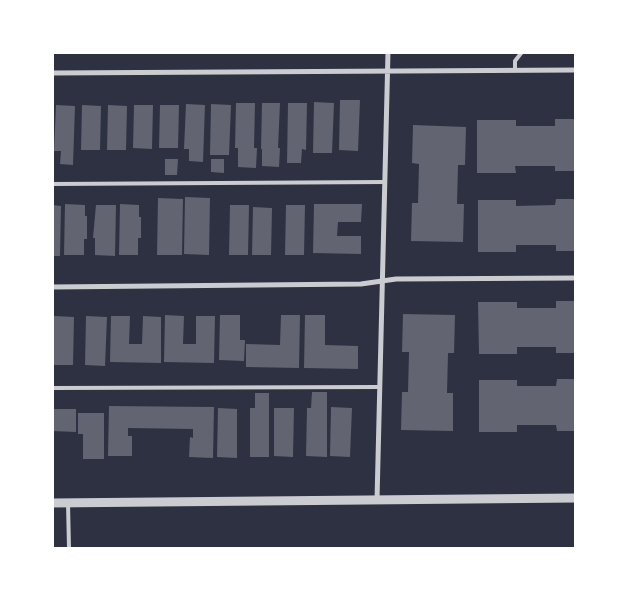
<!DOCTYPE html>
<style>
body{margin:0}
#map{position:relative;width:628px;height:601px;overflow:hidden;background:#2d3142;font-family:"Exo 2",sans-serif}
canvas{display:block}
.frame{position:absolute;inset:0;border:54px solid #fff;pointer-events:none}
</style>
<div id="map">
<canvas width="628" height="601"></canvas>
<div class="frame"></div>
</div>
<script>
const context = document.querySelector('canvas').getContext('2d');
context.lineJoin = 'round';
function fill(path, color) {
  context.fillStyle = color;
  context.fill(path, 'evenodd');
}
function shape(rows) {
  const path = new Path2D();
  for (const r of rows) {
    path.moveTo(r[0], r[1]);
    for (let i = 2; i < r.length; i += 2) path.lineTo(r[i], r[i + 1]);
  }
  return path;
}
function trace(path, color, width, dash) {
  context.strokeStyle = color;
  context.lineWidth = width;
  context.lineCap = dash ? 'butt' : 'round';
  context.setLineDash(dash || []);
  context.stroke(path);
}
const building = shape([
 [340,100,360,100,358,151,339,150],
 [314,102,334,103,332,153,313,153],
 [236,103,255,103,254,148,257,148,256,168,238,167,238,148,235,148],
 [262,103,280,103,278,148,280,148,279,167,262,166,262,149,261,149],
 [288,103,307,103,306,150,302,149,301,163,287,163],
 [186,104,205,105,203,162,189,161,189,149,184,149],
 [211,104,231,105,229,155,210,155],
 [56,105,75,106,73,165,60,164,61,151,54,151],
 [82,105,101,106,100,150,81,150],
 [108,105,127,106,126,150,107,150],
 [134,105,153,105,152,149,133,148],
 [160,105,179,105,178,148,159,148],
 [555,119,576,119,576,171,555,171,555,166,515,166,516,173,477,173,477,120,516,120,516,126,555,126],
 [413,125,466,127,465,165,458,165,457,204,464,204,463,242,411,241,412,203,418,203,419,164,412,163],
 [165,159,178,159,177,175,165,175],
 [211,159,224,159,224,173,211,172],
 [185,197,210,198,209,255,184,254],
 [158,198,183,199,182,255,157,255],
 [556,199,576,199,576,251,556,251,556,245,516,245,516,252,478,252,478,200,516,200,516,206,555,205],
 [65,204,85,205,85,216,87,216,87,239,84,239,84,255,64,255],
 [120,204,139,205,139,217,141,217,141,238,138,238,138,255,119,255],
 [314,204,362,204,361,222,338,222,337,236,361,236,361,254,313,253],
 [52,205,61,206,60,256,52,256],
 [96,205,116,205,115,256,95,255,95,238,93,238],
 [230,205,249,205,248,255,229,255],
 [286,205,305,205,304,255,285,255],
 [253,207,272,208,271,255,252,255],
 [556,301,576,301,576,353,556,353,556,347,517,347,517,354,479,354,478,302,517,302,517,308,556,308],
 [403,314,455,315,454,353,448,353,447,393,453,393,453,431,401,430,402,392,408,392,409,352,402,352],
 [165,315,184,316,183,344,196,344,196,316,215,316,214,363,164,362],
 [220,315,240,315,240,340,245,340,244,361,219,360],
 [281,315,300,315,299,368,246,367,246,344,280,345],
 [305,315,325,315,325,345,358,346,358,369,304,368],
 [54,316,74,317,73,365,53,365],
 [86,316,107,317,105,366,85,365],
 [111,316,130,316,129,344,142,344,143,316,161,317,161,363,110,362],
 [557,379,576,379,576,431,557,431,556,425,517,425,517,432,479,432,479,380,517,380,517,386,556,386],
 [312,392,327,392,327,457,306,456,307,408,311,408],
 [255,393,269,393,269,457,250,457,250,408,255,408],
 [109,406,214,407,213,458,189,457,190,437,193,438,193,429,128,428,128,436,132,436,132,456,108,456],
 [331,407,352,408,350,457,330,456],
 [218,408,237,409,237,458,217,457],
 [274,408,294,408,293,457,274,456],
 [52,409,76,409,76,432,52,431],
 [78,413,104,413,104,459,83,459,83,434,78,434]
]);
const service = shape([
 [515,70,515,61,522,52],
 [52,184,385,182],
 [52,388,380,387],
 [68,503,69,548]
]);
const minor = shape([
 [52,73,576,70],
 [52,287,361,284,396,279,576,278],
 [377,500,388,52]
]);
const tertiary = shape([
 [52,503,576,498]
]);
fill(building, '#626471');
trace(service, '#caccd0', 4);
trace(minor, '#caccd0', 5);
trace(tertiary, '#caccd0', 9);
</script>
